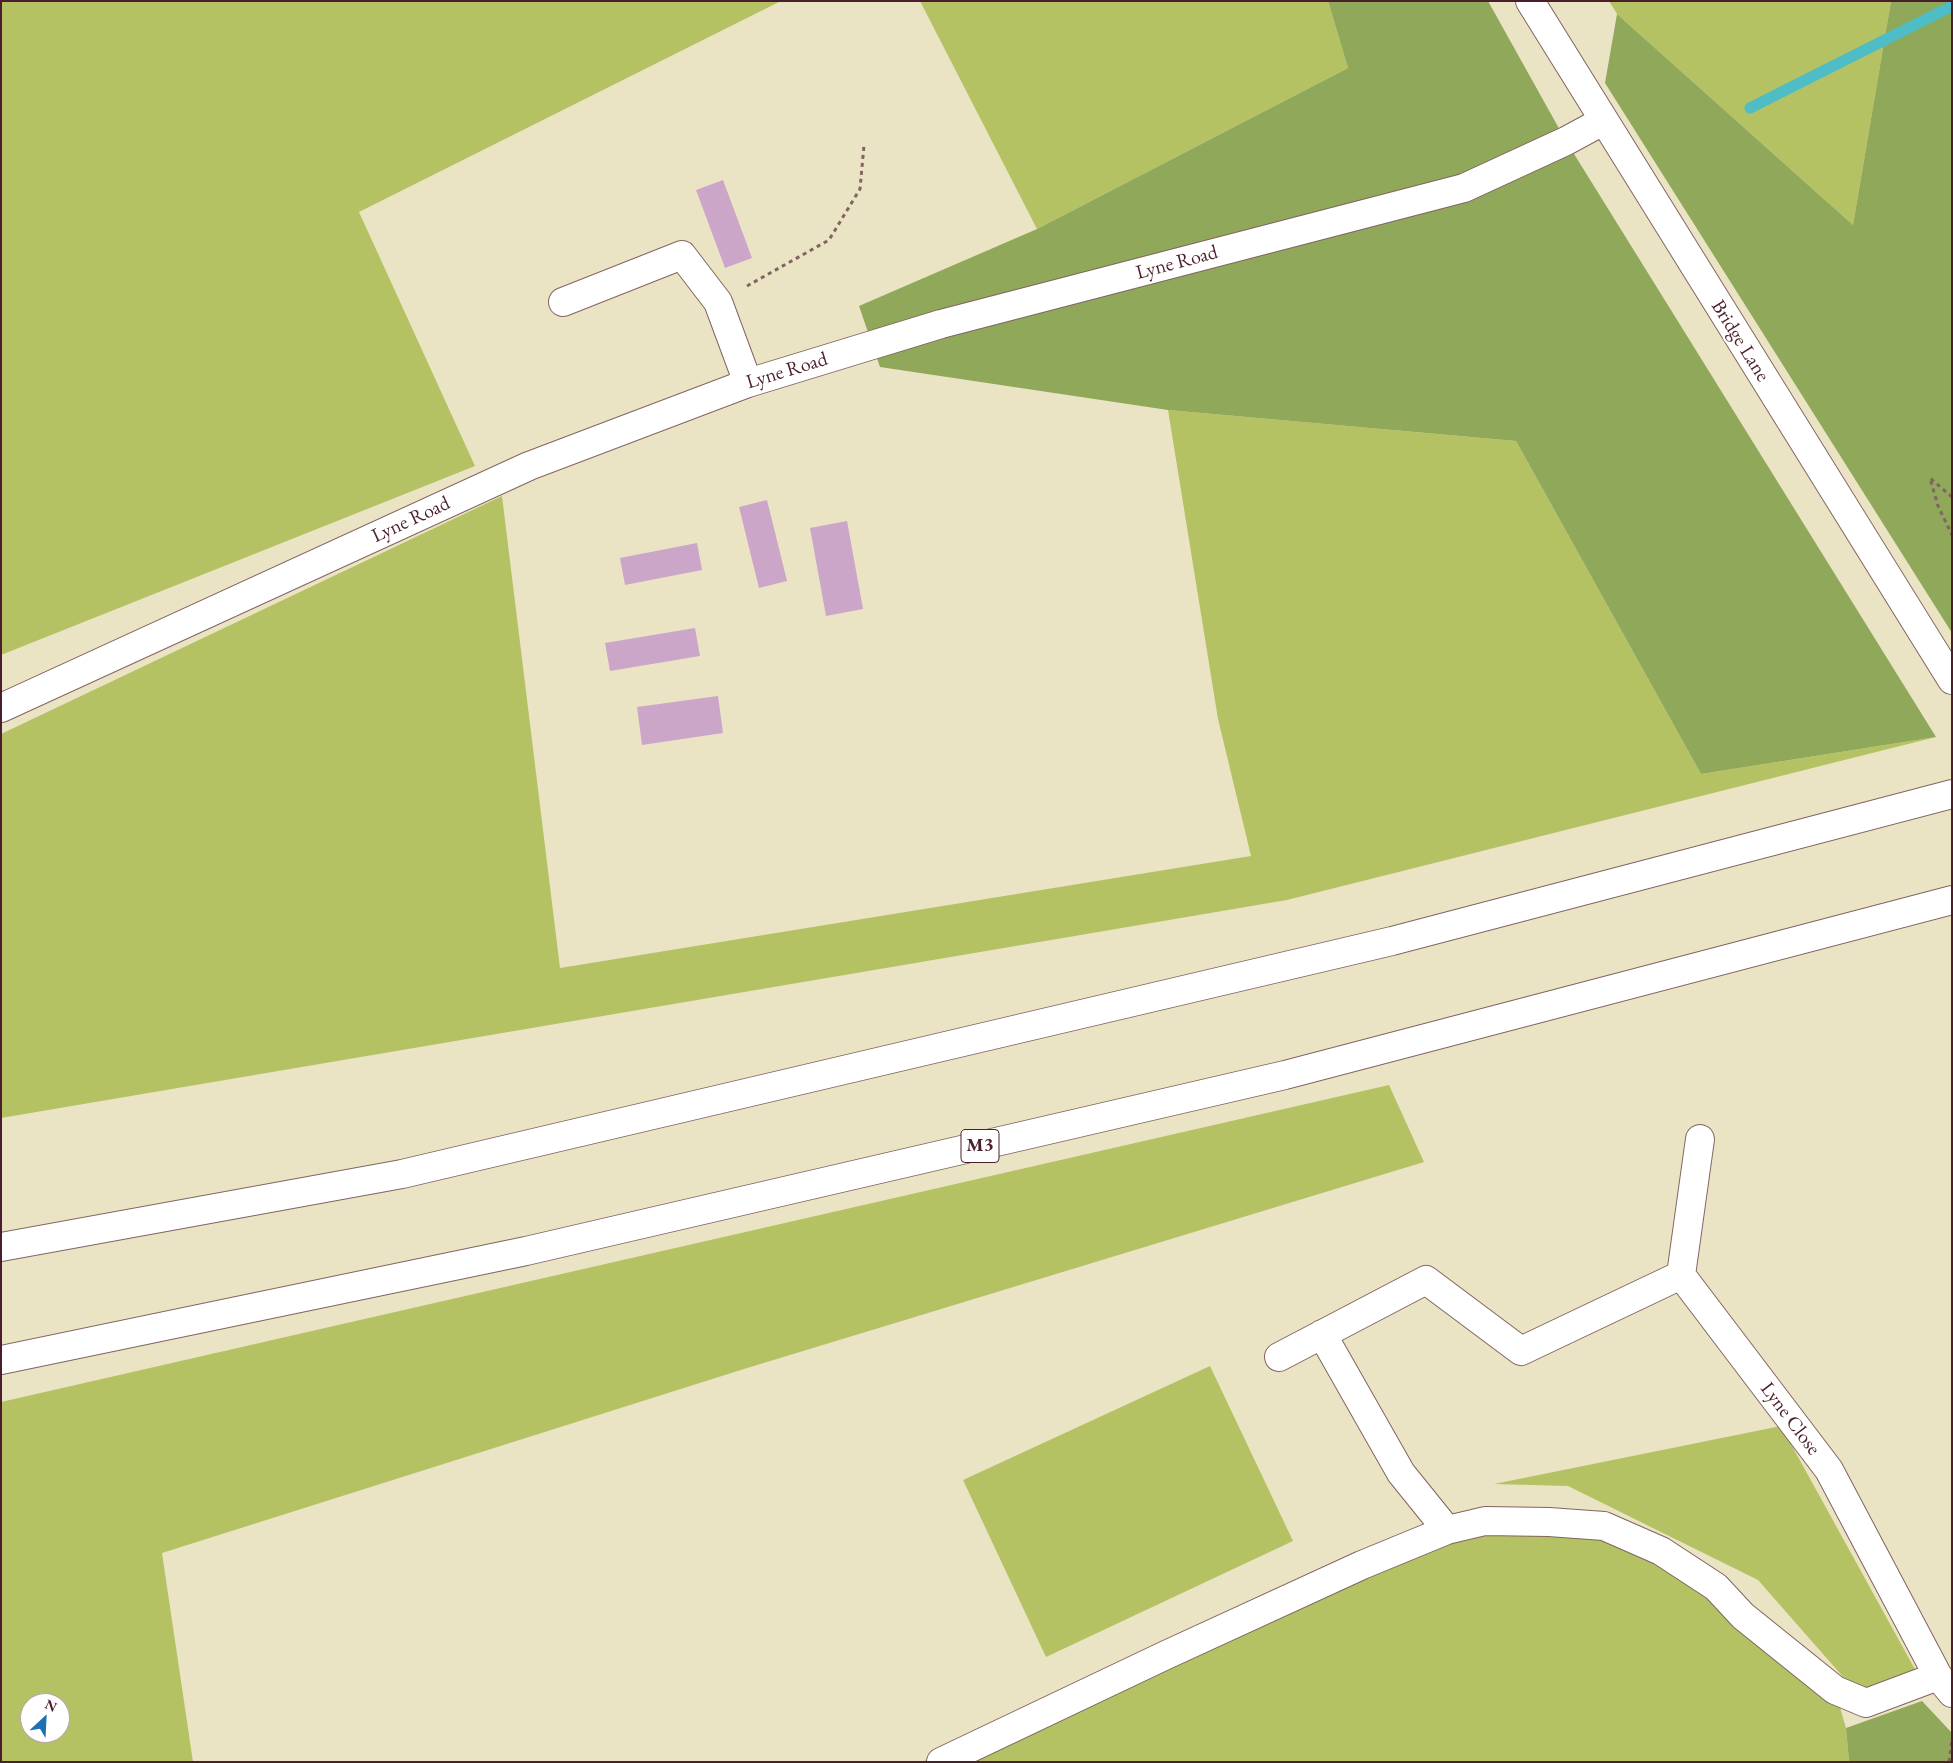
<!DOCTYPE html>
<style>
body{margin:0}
#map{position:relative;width:1953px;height:1763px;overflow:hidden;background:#ebe4c4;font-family:"EB Garamond",serif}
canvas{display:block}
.frame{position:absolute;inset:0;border:2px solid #4a1f2b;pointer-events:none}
.north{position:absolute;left:20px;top:1693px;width:50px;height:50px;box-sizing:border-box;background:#fff;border:1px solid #b7a5aa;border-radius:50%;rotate:25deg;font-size:14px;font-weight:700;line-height:20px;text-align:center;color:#4a1f2b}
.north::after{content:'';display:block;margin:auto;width:18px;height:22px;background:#1f6fb2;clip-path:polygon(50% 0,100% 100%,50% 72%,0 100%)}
</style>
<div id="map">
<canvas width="1953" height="1763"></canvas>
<div class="frame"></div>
<div class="north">N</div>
</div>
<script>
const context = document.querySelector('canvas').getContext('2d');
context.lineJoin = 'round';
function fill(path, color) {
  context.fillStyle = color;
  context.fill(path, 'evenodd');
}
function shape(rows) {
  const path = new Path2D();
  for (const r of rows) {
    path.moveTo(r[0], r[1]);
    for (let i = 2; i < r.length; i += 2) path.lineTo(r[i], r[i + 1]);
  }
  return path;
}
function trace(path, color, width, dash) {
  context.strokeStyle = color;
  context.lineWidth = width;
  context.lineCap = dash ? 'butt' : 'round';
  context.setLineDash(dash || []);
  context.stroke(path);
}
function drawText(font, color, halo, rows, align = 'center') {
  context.font = font + ' "EB Garamond",serif';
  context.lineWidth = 4;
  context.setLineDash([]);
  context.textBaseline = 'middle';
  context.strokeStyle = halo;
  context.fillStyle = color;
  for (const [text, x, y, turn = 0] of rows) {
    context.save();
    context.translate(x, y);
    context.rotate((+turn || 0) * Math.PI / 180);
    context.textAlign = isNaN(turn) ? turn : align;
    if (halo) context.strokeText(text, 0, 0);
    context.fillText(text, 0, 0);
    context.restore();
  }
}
const green = shape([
 [1,1,781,1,359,212,475,466,1,655],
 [920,1,1328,1,1348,68,1037,229],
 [1609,1,1891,1,1853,225,1617,14],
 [1168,410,1516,441,1701,774,1936,737,1287,900,1,1118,1,734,502,496,560,968,1251,856,1218,719],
 [1389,1085,1424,1162,744,1369,162,1553,193,1762,1,1762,1,1402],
 [30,1703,60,1703,60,1733,30,1733],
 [1210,1366,1293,1541,1046,1657,963,1480],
 [1781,1426,1922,1682,1866,1703,1758,1580,1568,1486,1494,1484],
 [1549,1522,1661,1551,1835,1690,1846,1728,1849,1762,922,1762,1447,1530]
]);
const forest = shape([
 [1328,1,1488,1,1566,141,1936,737,1701,774,1516,441,1168,410,880,367,859,306,1037,229,1348,68],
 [1891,1,1952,1,1952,633,1605,83,1617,14,1853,225],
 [1922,1701,1952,1733,1952,1762,1849,1762,1846,1728]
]);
const stream = shape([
 [1750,108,1952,6]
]);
const building = shape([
 [723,180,752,258,725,268,696,190],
 [767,500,787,581,759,588,739,507],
 [847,521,863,609,826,616,810,528],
 [697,543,702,570,625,585,620,558],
 [695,628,700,656,610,671,605,643],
 [718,696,723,733,642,745,637,707]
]);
const path = shape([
 [747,286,829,240,860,189,864,145],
 [1952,497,1930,478,1938,506,1952,535],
 [1949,1762,1952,1740]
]);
const minor = shape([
 [1530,1,1952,680],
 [563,302,682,255,718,302,748,383],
 [1,708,529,466,748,383,941,324,1464,188,1566,141,1603,121],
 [1700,1139,1681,1275,1829,1470,1938,1676,1952,1693],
 [1322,1334,1401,1473,1447,1530],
 [1279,1357,1426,1280,1521,1351,1681,1275],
 [941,1762,1166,1655,1362,1565,1447,1530,1485,1521,1549,1522,1604,1526,1661,1551,1716,1587,1743,1616,1835,1690,1866,1703,1938,1676]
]);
const highway = shape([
 [1,1247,402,1174,1392,941,1952,794],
 [1,1360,526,1251,1285,1075,1952,900]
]);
const shields = [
 [980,1146,38]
];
const shieldNames = [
 ["M3",980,1146]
];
const streetNames = [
 ["Lyne Road",1177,263,-15],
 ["Bridge Lane",1740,341,58],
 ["Lyne Road",787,371,-17],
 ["Lyne Road",411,520,-25],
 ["Lyne Close",1790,1419,53]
];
fill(green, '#b5c264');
fill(forest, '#90a85a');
trace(stream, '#4fbdc5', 11);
fill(building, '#cba6c8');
trace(minor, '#826461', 30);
trace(highway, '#826461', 30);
trace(path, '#826461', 3, [4, 4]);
trace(minor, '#fff', 28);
trace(highway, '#fff', 28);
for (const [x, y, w] of shields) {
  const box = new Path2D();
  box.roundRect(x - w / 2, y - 16.5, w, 33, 4);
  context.fillStyle = '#fff';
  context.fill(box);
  trace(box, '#4a1f2b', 1);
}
drawText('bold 19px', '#4a1f2b', null, shieldNames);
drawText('20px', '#4a1f2b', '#fff', streetNames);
</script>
